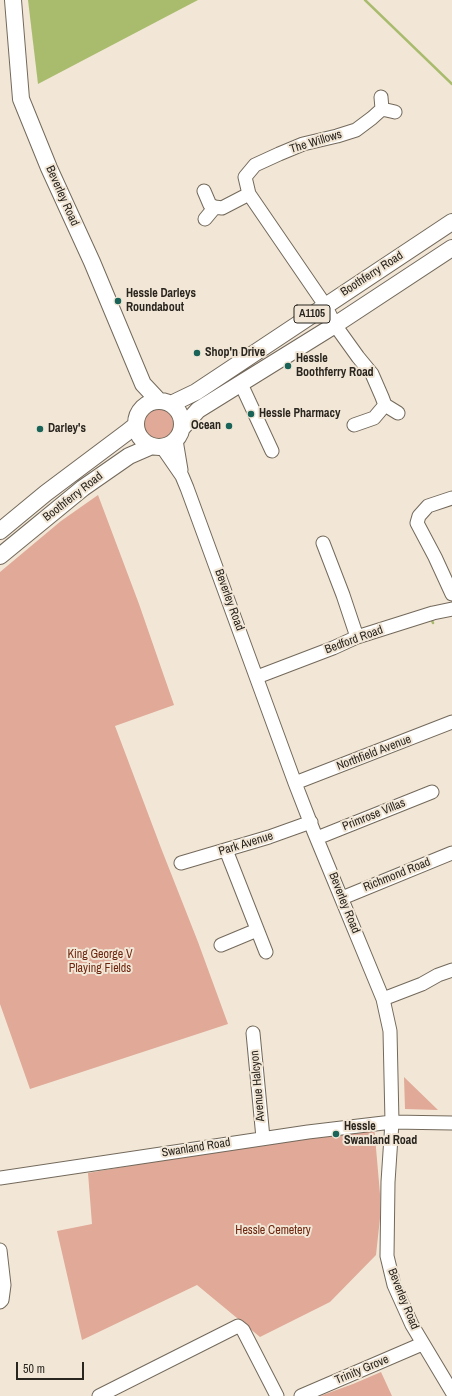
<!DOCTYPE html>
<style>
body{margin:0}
#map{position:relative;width:452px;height:1396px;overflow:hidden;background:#f2e7d6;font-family:"Archivo Narrow",sans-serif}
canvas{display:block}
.scale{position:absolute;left:16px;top:1362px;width:68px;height:18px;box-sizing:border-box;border:2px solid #29251f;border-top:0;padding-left:5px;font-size:12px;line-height:14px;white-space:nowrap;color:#29251f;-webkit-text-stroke:3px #f2e7d6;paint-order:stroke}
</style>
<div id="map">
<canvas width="452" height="1396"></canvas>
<div class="scale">50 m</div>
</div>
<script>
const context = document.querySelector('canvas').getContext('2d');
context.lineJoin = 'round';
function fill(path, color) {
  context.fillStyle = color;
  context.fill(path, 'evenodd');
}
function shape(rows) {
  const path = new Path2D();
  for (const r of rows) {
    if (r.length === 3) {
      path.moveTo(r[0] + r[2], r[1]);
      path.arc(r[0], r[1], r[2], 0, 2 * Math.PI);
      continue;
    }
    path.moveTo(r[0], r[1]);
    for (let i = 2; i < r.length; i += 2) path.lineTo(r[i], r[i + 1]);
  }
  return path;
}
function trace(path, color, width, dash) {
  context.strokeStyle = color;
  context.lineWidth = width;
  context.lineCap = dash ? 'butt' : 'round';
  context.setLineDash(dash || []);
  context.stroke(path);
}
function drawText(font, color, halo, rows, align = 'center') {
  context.font = font + ' "Archivo Narrow",sans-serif';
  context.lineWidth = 4;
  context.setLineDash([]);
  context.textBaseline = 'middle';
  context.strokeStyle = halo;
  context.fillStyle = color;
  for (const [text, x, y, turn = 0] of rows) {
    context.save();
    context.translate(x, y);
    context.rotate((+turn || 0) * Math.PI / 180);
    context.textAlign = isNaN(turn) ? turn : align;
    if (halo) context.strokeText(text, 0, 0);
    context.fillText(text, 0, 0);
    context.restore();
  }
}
const green = shape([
 [159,424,17],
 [98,495,139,604,174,705,115,726,161,848,198,942,228,1024,30,1089,0,1004,0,572,61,521],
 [404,1077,438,1110,405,1109],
 [374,1125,380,1194,380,1218,376,1255,330,1302,260,1337,197,1285,82,1340,57,1231,92,1224,88,1173,168,1159],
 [381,1372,392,1396,320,1396,353,1384]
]);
const water = shape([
 [28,0,198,0,38,84]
]);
const stream = shape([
 [365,0,452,84],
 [431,618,433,623]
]);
const minor = shape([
 [381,97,382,109,395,112],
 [204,191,210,205,215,207,222,208,249,194],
 [205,219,215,207],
 [241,384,272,451],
 [385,405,398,413],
 [354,425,374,418,385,405,382,397,372,374,358,357,335,325,325,305,249,194,245,177,255,165,279,154,303,144,337,136,356,130,372,118,382,109],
 [176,440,181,470],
 [162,447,182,476,187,488,295,783,314,832,383,999,390,1031,392,1122,388,1182,387,1256,394,1285,412,1325,452,1392],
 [452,498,428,506,419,516,417,523,435,557,452,594],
 [323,543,343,595,357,637],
 [257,677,333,648,357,637,433,613,452,609],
 [295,783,452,722],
 [317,838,432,792],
 [226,850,266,952],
 [181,863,269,837,311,822],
 [342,898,452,853],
 [221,945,257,930],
 [383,999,422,984,438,975,452,970],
 [253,1033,263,1138],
 [0,1178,308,1132,392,1122,452,1123],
 [0,1250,4,1285,2,1300,0,1302],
 [99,1396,238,1326,243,1330,277,1396],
 [301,1396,422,1344]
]);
const major = shape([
 [13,0,21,99,49,168,92,262,143,384,158,400],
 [159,424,23],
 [171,404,196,392,452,222],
 [182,428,198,410,335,325,452,248],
 [0,531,46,493,126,433,136,425],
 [0,556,83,488,129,456,152,446]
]);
const markers = [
 [118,301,4,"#1a6359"],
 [197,353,4,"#1a6359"],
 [288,366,4,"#1a6359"],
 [251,414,4,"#1a6359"],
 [229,426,4,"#1a6359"],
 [40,429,4,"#1a6359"],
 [336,1134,4,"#1a6359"]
];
const shields = [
 [312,314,36]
];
const shieldNames = [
 ["A1105",312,314]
];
const streetNames = [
 ["The Willows",316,142,-17],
 ["Beverley Road",62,196,66],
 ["Boothferry Road",372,274,-33],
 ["Boothferry Road",73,497,-38],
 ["Beverley Road",229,600,70],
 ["Bedford Road",354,640,-20],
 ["Northfield Avenue",374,753,-21],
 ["Primrose Villas",374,815,-22],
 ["Park Avenue",246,844,-17],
 ["Richmond Road",397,875,-22],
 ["Beverley Road",344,903,68],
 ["Avenue Halcyon",258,1086,-95],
 ["Swanland Road",196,1148,-9],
 ["Beverley Road",403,1299,68],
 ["Trinity Grove",362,1370,-23]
];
const poiNames = [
 ["Hessle Darleys",126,294],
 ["Roundabout",126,308],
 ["Shop'n Drive",205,353],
 ["Hessle",296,359],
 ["Boothferry Road",296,373],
 ["Hessle Pharmacy",259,414],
 ["Ocean",221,426,"right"],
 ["Darley's",48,429],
 ["Hessle",344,1127],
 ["Swanland Road",344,1141]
];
const parkNames = [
 ["King George V",100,955],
 ["Playing Fields",100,969],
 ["Hessle Cemetery",273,1231]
];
fill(green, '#e0a998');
fill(water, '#a9bc6e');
trace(stream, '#a9bc6e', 2.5);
trace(minor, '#73695b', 15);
trace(major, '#73695b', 18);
trace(minor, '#fff', 13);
trace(major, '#fff', 16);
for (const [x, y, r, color] of markers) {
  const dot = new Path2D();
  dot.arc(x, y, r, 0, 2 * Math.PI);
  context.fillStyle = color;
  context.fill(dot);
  trace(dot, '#f2e7d6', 1.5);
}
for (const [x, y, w] of shields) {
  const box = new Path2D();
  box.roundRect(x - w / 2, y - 9, w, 18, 3);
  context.fillStyle = '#f2e7d6';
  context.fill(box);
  trace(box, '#29251f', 1);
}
drawText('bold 11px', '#29251f', null, shieldNames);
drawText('12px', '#29251f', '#f2e7d6', streetNames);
drawText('bold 12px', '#29251f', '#f2e7d6', poiNames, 'left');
drawText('12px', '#6d260f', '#f2e7d6', parkNames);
</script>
